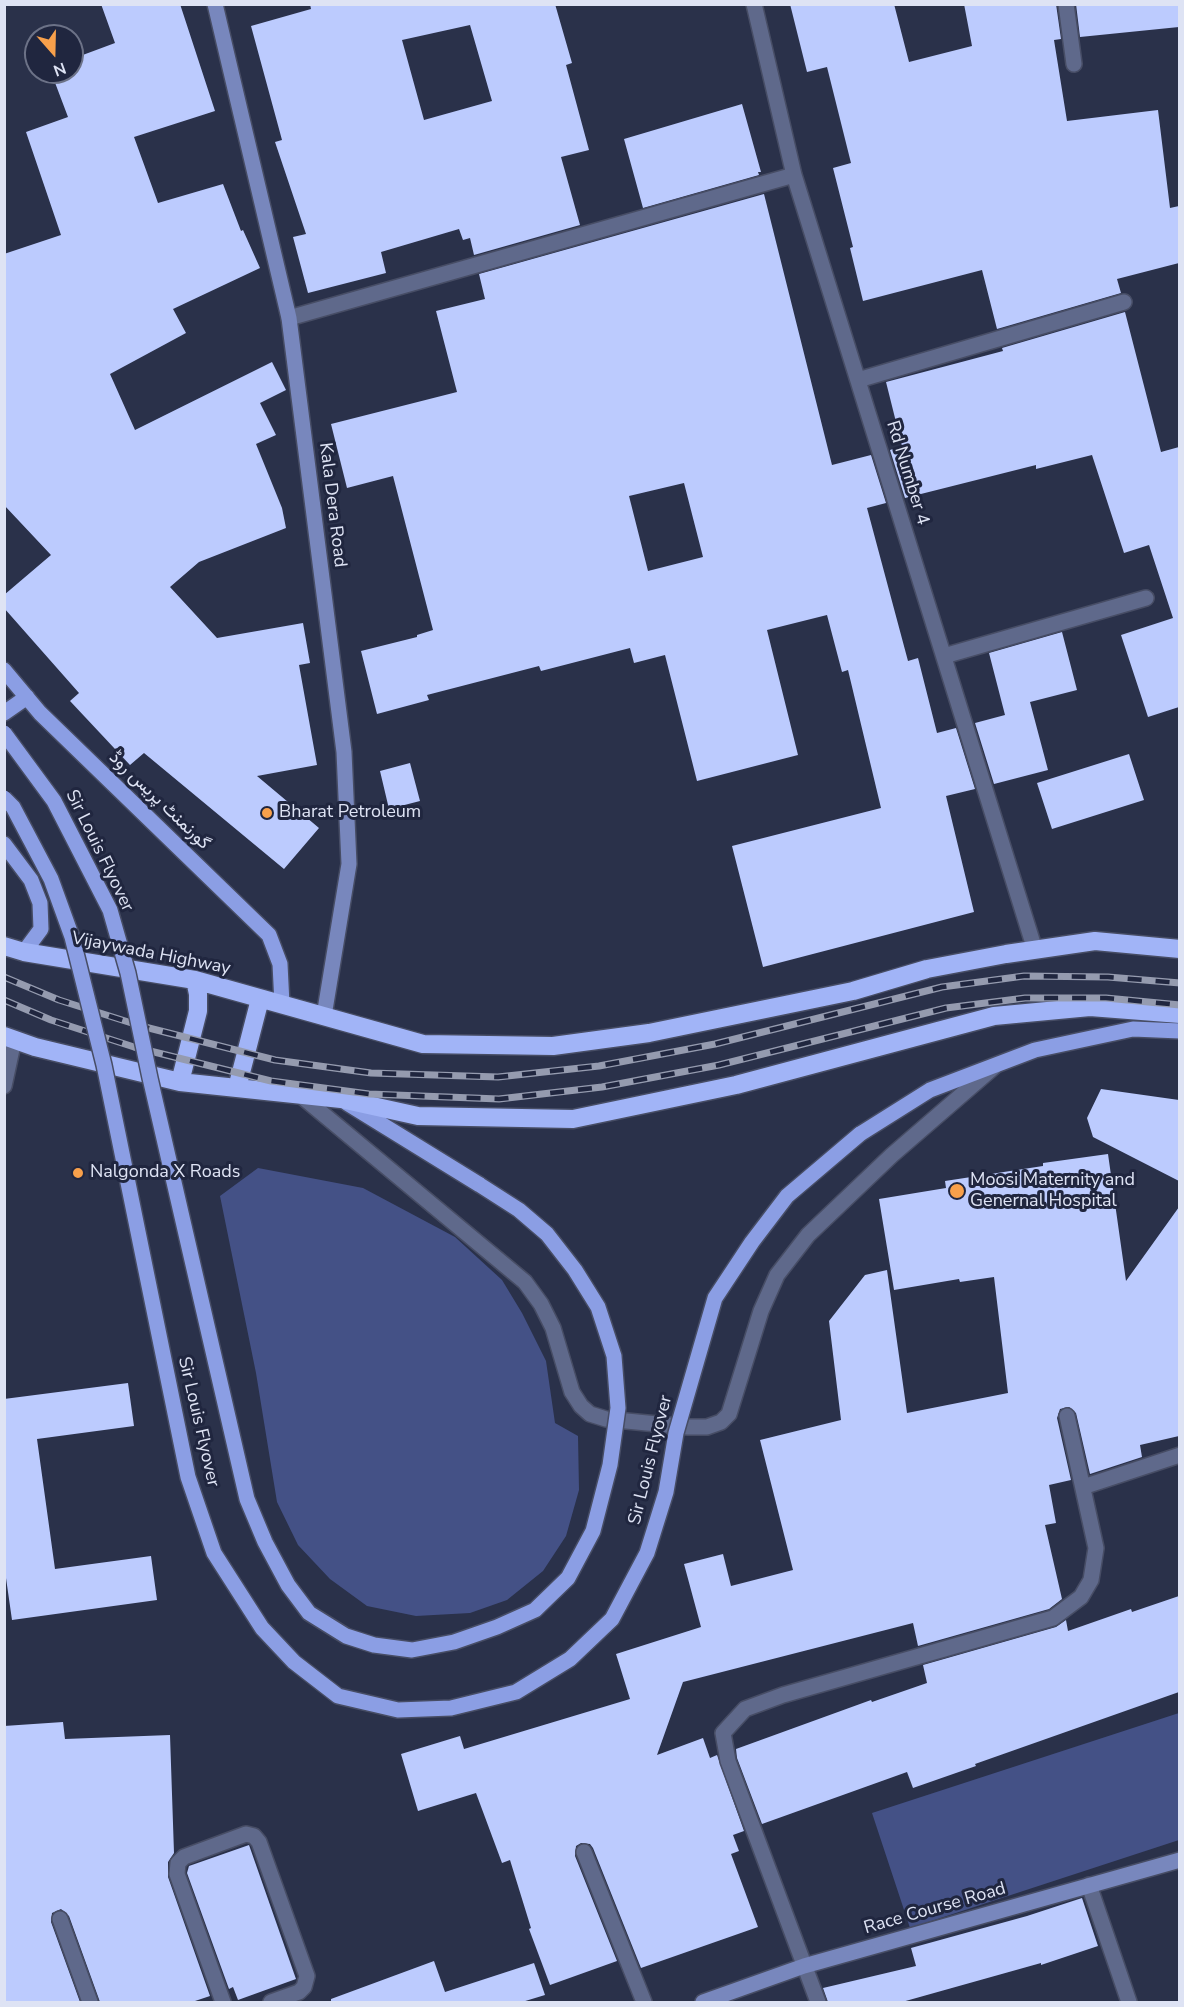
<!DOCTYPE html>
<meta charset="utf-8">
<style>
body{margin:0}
#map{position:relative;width:1184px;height:2007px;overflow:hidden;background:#2a314a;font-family:"Nunito Sans",sans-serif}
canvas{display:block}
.frame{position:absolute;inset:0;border:6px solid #dee3f4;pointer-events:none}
.north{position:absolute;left:24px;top:24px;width:60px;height:60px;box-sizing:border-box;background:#20263f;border:2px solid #6c7287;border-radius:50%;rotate:160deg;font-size:16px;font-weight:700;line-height:24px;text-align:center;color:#dee3f4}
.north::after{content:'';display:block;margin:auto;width:21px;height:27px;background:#f8a04b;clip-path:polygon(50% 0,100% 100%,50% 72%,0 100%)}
</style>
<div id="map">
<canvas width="1184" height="2007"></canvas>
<div class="frame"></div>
<div class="north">N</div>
</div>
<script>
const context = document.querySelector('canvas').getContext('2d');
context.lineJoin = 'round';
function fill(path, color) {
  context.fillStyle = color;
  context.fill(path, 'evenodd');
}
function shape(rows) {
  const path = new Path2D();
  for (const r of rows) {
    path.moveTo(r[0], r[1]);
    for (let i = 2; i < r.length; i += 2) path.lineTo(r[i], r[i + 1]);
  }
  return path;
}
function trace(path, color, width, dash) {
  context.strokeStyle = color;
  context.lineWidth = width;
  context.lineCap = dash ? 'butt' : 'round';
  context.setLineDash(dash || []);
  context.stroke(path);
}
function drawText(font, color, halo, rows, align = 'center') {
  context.font = font + ' "Nunito Sans",Vazirmatn,sans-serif';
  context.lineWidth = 6;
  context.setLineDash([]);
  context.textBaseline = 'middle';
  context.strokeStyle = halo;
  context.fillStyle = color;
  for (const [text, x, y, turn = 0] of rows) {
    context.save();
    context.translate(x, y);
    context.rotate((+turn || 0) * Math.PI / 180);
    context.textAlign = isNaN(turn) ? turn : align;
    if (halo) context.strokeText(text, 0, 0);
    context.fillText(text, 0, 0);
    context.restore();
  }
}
const green = shape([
 [258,1168,363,1188,455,1237,502,1280,522,1313,546,1361,555,1423,578,1436,579,1490,566,1536,543,1571,507,1600,470,1613,416,1616,367,1606,330,1579,298,1545,277,1502,256,1373,220,1196],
 [1179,1713,1179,1840,910,1928,872,1813]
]);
const building = shape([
 [101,4,180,4,215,111,134,137,158,203,223,184,241,231,243,230,260,268,173,309,186,333,110,374,135,430,272,362,286,390,260,403,276,435,256,444,282,508,286,528,199,562,170,587,217,638,303,623,310,663,299,665,317,765,257,776,319,828,284,869,144,753,130,765,70,701,79,693,4,608,4,595,51,555,4,505,4,254,61,235,26,132,68,117,51,72,72,72,72,59,115,43],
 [310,4,555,4,572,63,566,65,589,150,561,157,580,225,474,255,470,238,463,240,459,229,381,252,386,273,308,293,293,237,306,234,275,142,282,140,251,26,311,9],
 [470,25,492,101,424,120,402,40],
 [790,4,894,4,909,62,972,46,964,4,1056,4,1061,39,1054,40,1067,121,1158,110,1170,208,1179,206,1179,263,1117,279,1121,293,997,329,982,270,863,301,850,248,853,247,833,168,851,163,827,67,807,72],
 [1076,4,1179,4,1179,27,1080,37],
 [742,104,761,172,758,172,759,175,643,208,624,139],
 [764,194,832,465,871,455,886,503,867,508,908,661,918,658,937,733,956,728,975,789,946,796,974,912,763,967,732,846,881,808,848,670,842,672,827,615,767,630,798,755,697,781,665,655,634,663,630,648,541,671,539,666,427,695,429,700,377,714,361,651,417,637,417,635,433,630,393,476,347,488,331,424,457,392,436,311,485,299,479,274],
 [684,483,703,557,648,571,629,496],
 [1125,312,1161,452,1179,447,1179,707,1148,717,1121,635,1173,618,1149,545,1124,553,1092,455,1036,469,1036,465,905,498,890,450,902,446,886,382,1003,351,1002,348],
 [1062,632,1077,690,1030,702,1048,770,994,784,975,723,1005,715,989,653],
 [1129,754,1144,800,1052,829,1037,783],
 [410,763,420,801,389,809,380,771],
 [1101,1089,1179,1100,1179,1181,1093,1137,1087,1118],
 [1108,1154,1126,1281,1179,1207,1179,1436,1140,1445,1142,1457,1090,1474,1076,1413,1069,1407,1060,1409,1057,1418,1071,1480,1049,1485,1056,1523,1045,1525,1062,1599,1049,1609,918,1646,913,1623,683,1682,657,1755,703,1738,710,1758,717,1755,744,1831,733,1835,739,1851,731,1854,758,1927,641,1968,593,1848,590,1844,581,1843,576,1846,575,1856,617,1961,550,1985,529,1929,531,1928,510,1860,502,1863,476,1793,418,1811,401,1754,460,1736,464,1749,630,1699,616,1654,701,1627,684,1564,723,1554,731,1586,793,1570,760,1440,841,1420,829,1321,865,1275,887,1270,907,1413,1008,1393,994,1277,960,1282,959,1279,894,1290,879,1199,946,1188,945,1181,1043,1166,1043,1163],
 [128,1383,134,1426,37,1439,55,1569,151,1556,157,1600,12,1620,4,1564,4,1399],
 [1179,1596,1179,1692,975,1764,976,1766,913,1788,907,1772,762,1824,737,1758,736,1749,871,1700,872,1702,927,1683,923,1665,1056,1627,1066,1620,1068,1631,1131,1609,1132,1612],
 [63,1722,65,1739,170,1735,174,1853,168,1862,168,1877,210,1996,192,2002,100,2002,69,1916,61,1909,52,1913,51,1922,80,2002,4,2002,4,1726],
 [249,1845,296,1979,238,2000,233,1987,229,1989,187,1873,189,1866],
 [1082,1898,1098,1946,1041,1965,1041,1963,902,2002,828,2002,823,1988,916,1966,911,1948,1027,1916],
 [434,1961,445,1992,534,1963,545,1995,522,2002,331,2002,331,1999]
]);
const lane = shape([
 [299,1094,525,1282,541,1304,553,1328,572,1392,581,1406,590,1414,606,1419,688,1427,707,1427,721,1422,729,1414,761,1311,777,1275,808,1235,892,1155,995,1066]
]);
const street = shape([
 [754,4,794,175,1035,950],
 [1066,4,1074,64],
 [289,318,794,175],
 [858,380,1124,302],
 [944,656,1146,598],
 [4,1086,14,1040],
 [1083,1487,1180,1455],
 [584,1852,644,2002],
 [1089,1885,1129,2002],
 [60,1919,90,2002],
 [223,2002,177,1874,178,1863,184,1857,246,1834,254,1836,259,1842,307,1976,304,1987,299,1992,271,2002],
 [818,2002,728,1761,723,1733,745,1709,783,1695,1053,1618,1081,1597,1091,1580,1096,1548,1067,1416]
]);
const secondary = shape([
 [215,4,289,318,344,752,349,864,324,1016],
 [703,2002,804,1966,1180,1860]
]);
const primary = shape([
 [4,670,40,713,269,935,280,964,282,1004],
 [4,713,27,697],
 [4,844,31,880,40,903,41,929,24,952],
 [347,1103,480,1185],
 [860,1134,930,1090,1035,1050,1133,1029,1180,1031]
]);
const highway = shape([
 [4,946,24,952,195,980,423,1044,553,1046,649,1033,853,991,927,969,1006,954,1095,941,1180,949],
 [4,1036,35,1047,180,1082,341,1099,418,1116,573,1119,736,1085,994,1016,1090,1007,1180,1014],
 [180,1082,198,1011,198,994,195,980],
 [237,1088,260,999]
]);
const rail = shape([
 [4,977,59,1000,141,1026,275,1060,371,1073,498,1077,599,1066,715,1044,942,987,1024,976,1108,977,1180,983],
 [4,1000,51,1020,134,1047,271,1081,369,1094,499,1099,602,1087,719,1065,946,1008,1025,998,1106,998,1180,1005]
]);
const primaryBridge = shape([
 [4,733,54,801,110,910,128,973,150,1078,247,1499,265,1542,288,1585,309,1613,346,1636,374,1645,412,1650,454,1642,497,1627,535,1610,568,1578,593,1531,610,1465,618,1408,614,1356,598,1307,575,1270,547,1234,519,1210,480,1185],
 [4,798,13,807,51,879,72,937,104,1065,188,1477,214,1553,262,1628,294,1662,338,1696,398,1710,451,1708,516,1692,570,1659,612,1619,647,1553,666,1492,676,1433,715,1298,752,1242,787,1196,860,1134]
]);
const markers = [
 [267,813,6,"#f8a04b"],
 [78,1173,6,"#f8a04b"],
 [957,1191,8,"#f8a04b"]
];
const streetNames = [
 ["Rd Number 4",907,473,73],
 ["Kala Dera Road",332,505,83],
 ["گورنمنٹ پریس روڈ",159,801,44],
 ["Sir Louis Flyover",99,851,64],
 ["Vijaywada Highway",151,954,11],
 ["Sir Louis Flyover",198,1422,77],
 ["Sir Louis Flyover",651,1460,-76],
 ["Race Course Road",935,1909,-16]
];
const poiNames = [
 ["Bharat Petroleum",279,813],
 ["Nalgonda X Roads",90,1173],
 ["Moosi Maternity and",970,1181],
 ["Genernal Hospital",970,1202]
];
fill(green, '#445186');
fill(building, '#bccbfe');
trace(lane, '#474d65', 18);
trace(street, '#474d65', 18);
trace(secondary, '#474d65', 18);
trace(primary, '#474d65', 18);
trace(highway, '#474d65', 21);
trace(lane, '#5f698b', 15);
trace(street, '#5f698b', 15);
trace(secondary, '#7887bd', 15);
trace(primary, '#8b9ee4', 15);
trace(highway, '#a1b4f7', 18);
trace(rail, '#959baf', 7);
trace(rail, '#20263f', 4.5, [14]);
trace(primaryBridge, '#474d65', 18, []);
trace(primaryBridge, '#8b9ee4', 15);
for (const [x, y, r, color] of markers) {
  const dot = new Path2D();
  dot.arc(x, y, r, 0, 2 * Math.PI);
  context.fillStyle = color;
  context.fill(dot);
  trace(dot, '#20263f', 2);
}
drawText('18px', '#dee3f4', '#20263f', streetNames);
drawText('18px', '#dee3f4', '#20263f', poiNames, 'left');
</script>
